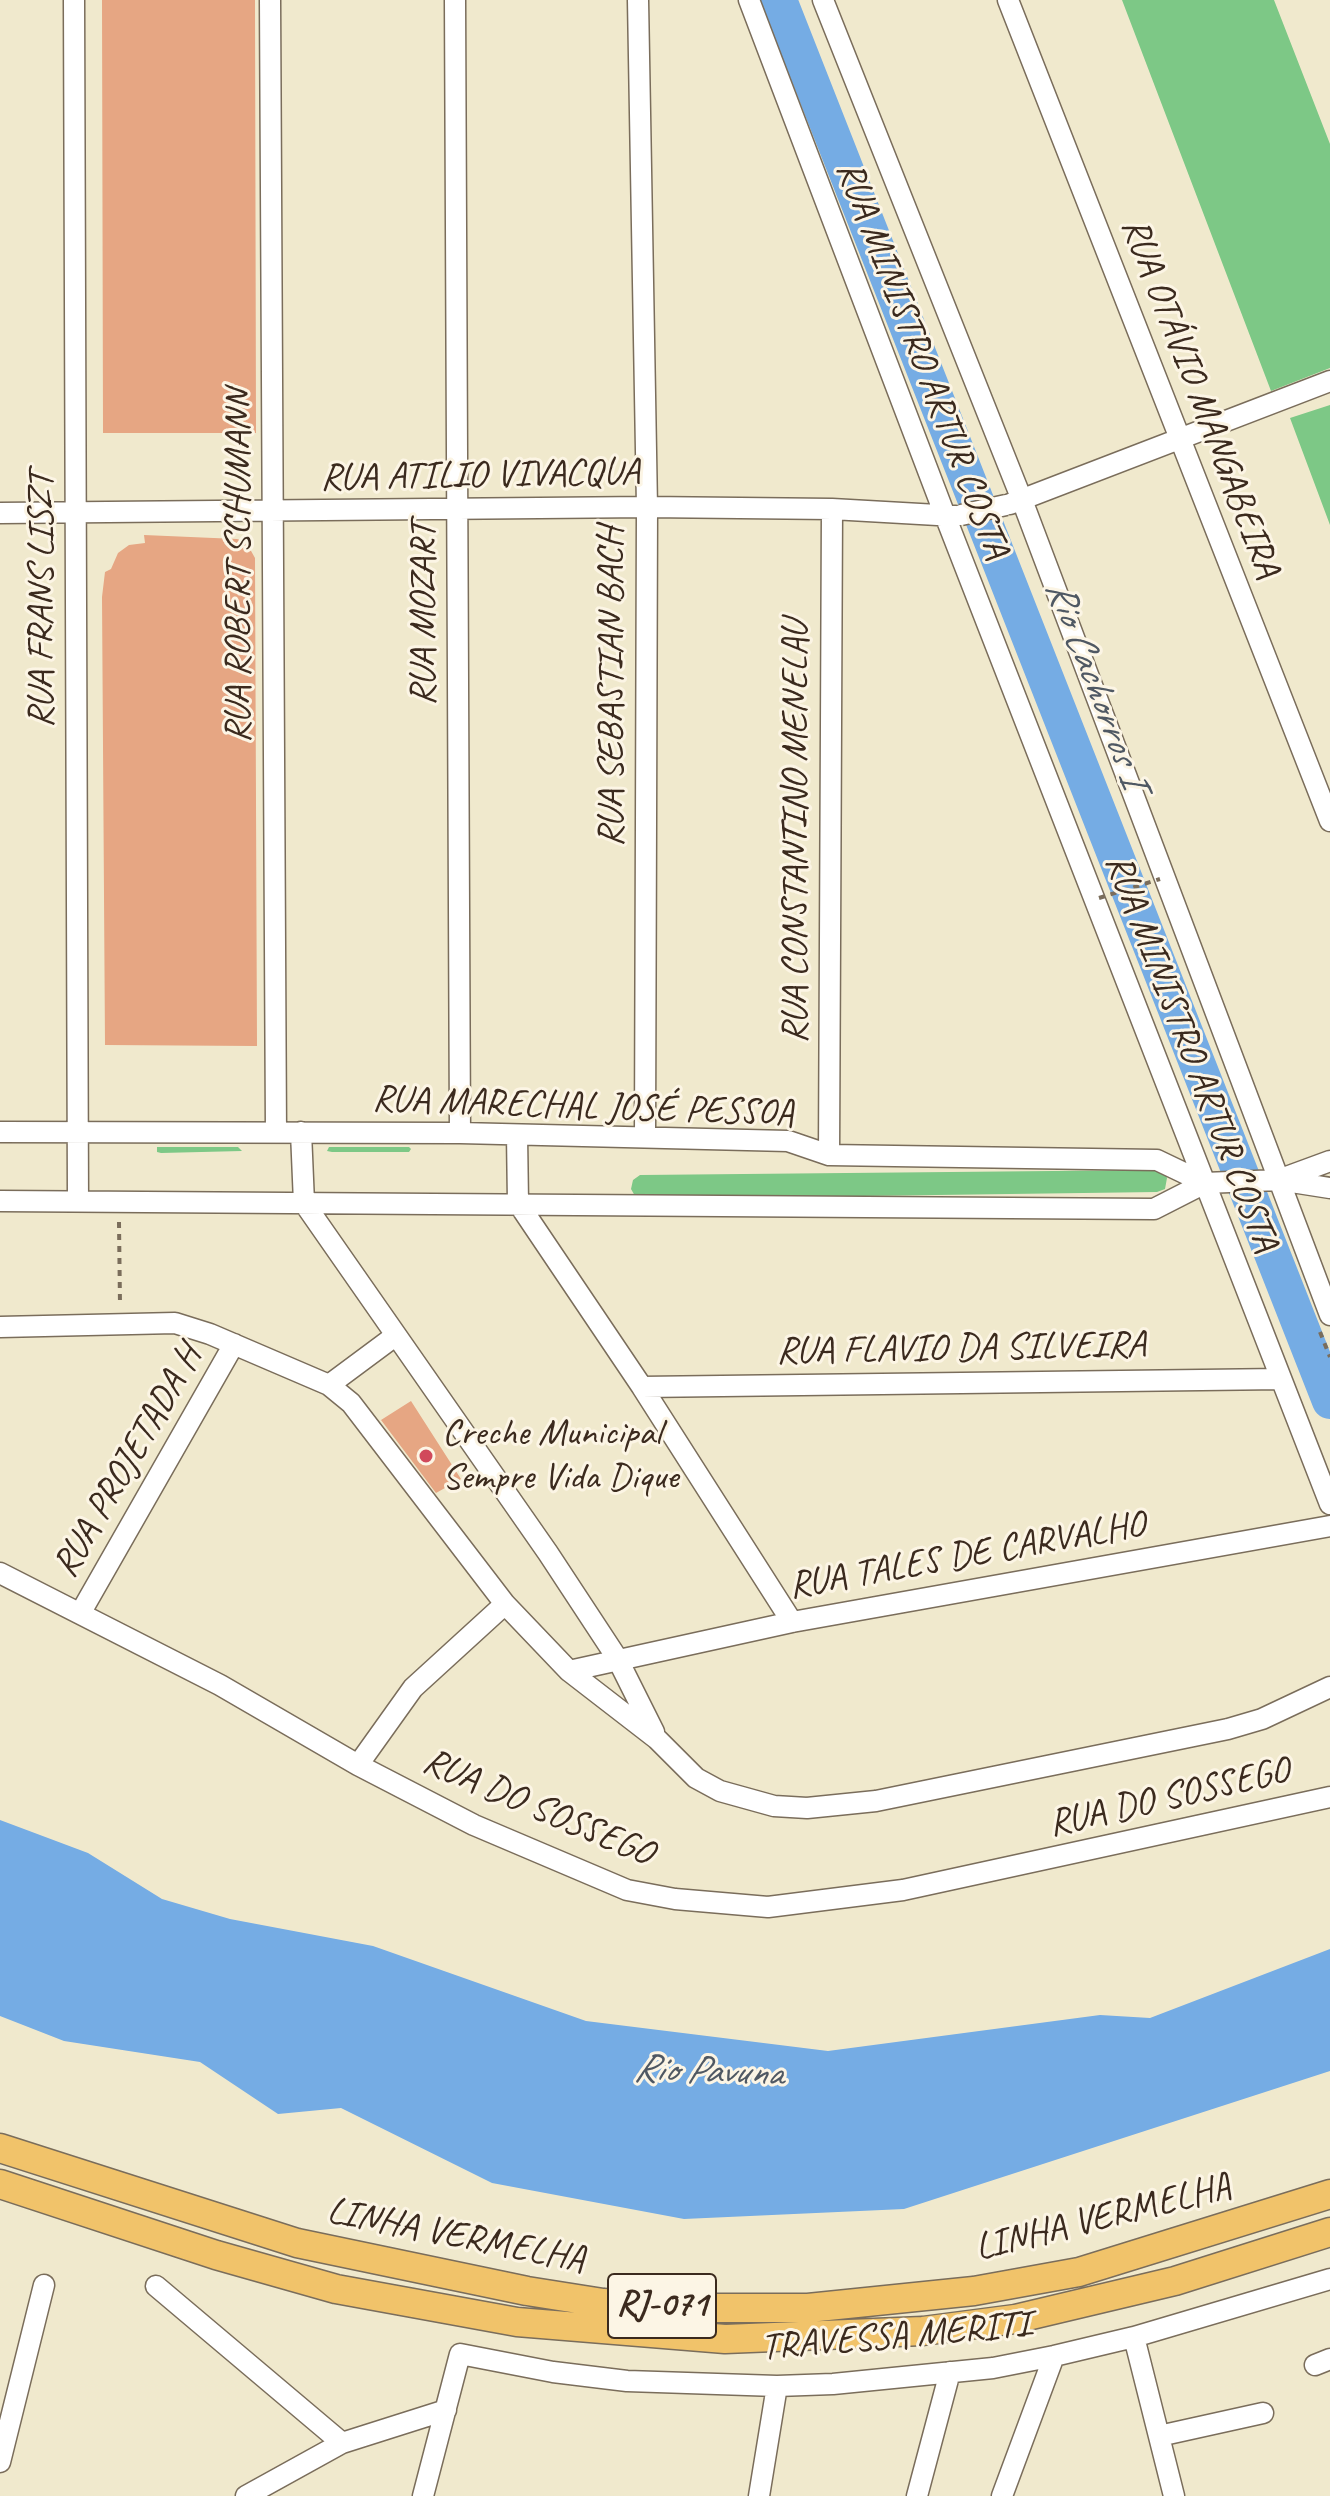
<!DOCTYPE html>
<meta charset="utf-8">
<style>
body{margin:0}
canvas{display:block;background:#f0e9cd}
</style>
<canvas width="1330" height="2496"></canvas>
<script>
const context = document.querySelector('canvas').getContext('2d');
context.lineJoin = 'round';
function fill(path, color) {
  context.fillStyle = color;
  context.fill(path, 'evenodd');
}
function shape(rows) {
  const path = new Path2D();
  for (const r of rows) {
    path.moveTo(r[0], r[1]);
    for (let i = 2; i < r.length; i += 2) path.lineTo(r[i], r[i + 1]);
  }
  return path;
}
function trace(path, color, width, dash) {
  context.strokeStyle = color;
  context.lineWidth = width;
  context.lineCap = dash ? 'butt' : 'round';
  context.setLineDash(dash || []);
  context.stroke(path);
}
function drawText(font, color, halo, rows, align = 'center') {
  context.font = font + ' Caveat,sans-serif';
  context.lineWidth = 6;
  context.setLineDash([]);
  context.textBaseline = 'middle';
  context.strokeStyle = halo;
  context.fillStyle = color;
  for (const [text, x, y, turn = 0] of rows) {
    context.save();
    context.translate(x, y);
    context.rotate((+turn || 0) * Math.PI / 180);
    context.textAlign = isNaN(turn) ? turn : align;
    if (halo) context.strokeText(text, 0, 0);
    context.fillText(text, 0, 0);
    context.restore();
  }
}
const green = shape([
 [1122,0,1274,0,1330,144,1330,368,1271,391],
 [1330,405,1330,525,1290,418],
 [157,1147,238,1147,242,1151,161,1153,157,1152],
 [329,1147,409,1147,411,1149,409,1152,332,1152,327,1151],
 [1156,1170,1164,1171,1167,1178,1165,1189,1157,1192,642,1199,635,1196,631,1189,633,1180,640,1175]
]);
const water = shape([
 [0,1820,88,1853,162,1899,230,1919,373,1946,586,2021,828,2051,1100,2015,1150,2018,1330,1949,1330,2071,904,2209,684,2219,492,2183,341,2108,278,2114,200,2062,64,2041,0,2016]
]);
const river = shape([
 [779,0,1330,1401]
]);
const building = shape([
 [102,0,255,0,256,433,103,433],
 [144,535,237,539,246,542,255,558,257,1046,105,1045,102,597,105,572,111,569,118,553,129,545,145,543],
 [411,1401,461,1479,436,1493,381,1420]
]);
const path = shape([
 [119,1222,120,1305],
 [1320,1332,1330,1357]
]);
const minor = shape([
 [74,0,78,1200],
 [270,0,276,1132],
 [455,0,460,1133],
 [638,0,647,507,645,1135],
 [749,0,946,518,1330,1504],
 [823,0,1022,500,1330,1315],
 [1008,0,1330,821],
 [1010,504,1330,381],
 [0,513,647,507,832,509,955,516],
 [0,1132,460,1133,788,1141,829,1155,1157,1160,1205,1183],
 [301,1132,304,1203,548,1553,617,1658,654,1732],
 [517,1135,518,1203,642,1387,792,1622],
 [829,1155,832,509],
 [1281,1179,1330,1161],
 [0,1201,1154,1209,1205,1183,1279,1180,1330,1188],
 [0,1327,175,1323,210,1334,329,1385,351,1403,505,1604,569,1671,657,1739,696,1778,720,1791,774,1806,807,1808,876,1801,1228,1729,1262,1719,1330,1687],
 [329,1385,395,1336],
 [642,1387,1281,1379],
 [0,1573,220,1685,358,1765,474,1825,627,1890,675,1899,768,1907,903,1890,1330,1797],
 [81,1612,234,1344],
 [569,1671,792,1622,1330,1526],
 [358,1765,413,1688,505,1604],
 [156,2286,342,2443],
 [1134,2337,1174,2496],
 [1315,2365,1330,2359],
 [1159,2436,1263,2413],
 [0,2462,44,2285],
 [246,2496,342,2443,446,2410],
 [423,2496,460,2354,553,2372,627,2381,777,2386,833,2384,993,2368,1054,2356,1134,2337,1330,2279],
 [759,2496,777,2386],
 [917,2496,950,2372],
 [1002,2496,1054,2356]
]);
const highway = shape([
 [0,2148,297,2243,527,2291,603,2303,692,2308,808,2308,974,2291,1079,2272,1330,2194],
 [0,2184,216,2255,336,2289,517,2322,725,2339,923,2331,1015,2319,1175,2281,1330,2232]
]);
const pathBridge = shape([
 [1099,898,1160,879]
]);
const minorBridge = shape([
 [961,515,1006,505]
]);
const markers = [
 [426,1456,8,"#d1495b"]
];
const shields = [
 [662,2306,108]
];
const shieldNames = [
 ["RJ-071",662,2306]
];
const streetNames = [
 ["RUA MINISTRO ARTUR COSTA",922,360,69],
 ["RUA OTÁVIO MANGABEIRA",1200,398,69],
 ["RUA ATILIO VIVACQUA",480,476,-1],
 ["RUA ROBERT SCHUMANN",239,566,-90],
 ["RUA FRANS LISZT",42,600,-90],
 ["RUA MOZART",424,614,-90],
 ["RUA SEBASTIAN BACH",612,687,-90],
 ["RUA CONSTANTINO MENELAU",796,832,-90],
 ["RUA MINISTRO ARTUR COSTA",1191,1053,69],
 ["RUA MARECHAL JOSÉ PESSOA",583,1107,2],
 ["RUA FLAVIO DA SILVEIRA",961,1349,-1],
 ["RUA PROJETADA H",128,1462,-60],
 ["RUA TALES DE CARVALHO",967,1556,-10],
 ["RUA DO SOSSEGO",1169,1798,-13],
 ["RUA DO SOSSEGO",538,1808,23],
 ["LINHA VERMELHA",1103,2218,-14],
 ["LINHA VERMELHA",456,2236,11],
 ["TRAVESSA MERITI",896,2337,-5]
];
const poiNames = [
 ["Creche Municipal",442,1434],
 ["Sempre Vida Dique",442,1478]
];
const waterNames = [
 ["Rio Cachorros I",1095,684,69],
 ["Rio Pavuna",708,2072,2]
];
fill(green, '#7dc886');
fill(water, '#75ace4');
trace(river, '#75ace4', 36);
fill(building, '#e6a683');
trace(minor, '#7a6d5b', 23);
trace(highway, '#7a6d5b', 31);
trace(path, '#7a6d5b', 4, [6, 6]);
trace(minor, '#fff', 20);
trace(highway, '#f1c36a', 28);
trace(minorBridge, '#7a6d5b', 23, []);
trace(pathBridge, '#7a6d5b', 4, [6, 6]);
trace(minorBridge, '#fff', 20);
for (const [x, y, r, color] of markers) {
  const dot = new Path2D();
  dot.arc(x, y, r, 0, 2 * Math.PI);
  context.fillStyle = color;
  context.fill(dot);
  trace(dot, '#fcf5e5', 3);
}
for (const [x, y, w] of shields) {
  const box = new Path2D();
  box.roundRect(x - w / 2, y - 32, w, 64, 6);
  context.fillStyle = '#fcf5e5';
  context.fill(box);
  trace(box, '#3b2a1e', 2);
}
drawText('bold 36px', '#3b2a1e', null, shieldNames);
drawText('38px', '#3b2a1e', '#fcf5e5', streetNames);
drawText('38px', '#3b2a1e', '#fcf5e5', poiNames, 'left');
drawText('italic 40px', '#4f5863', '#fcf5e5', waterNames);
</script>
